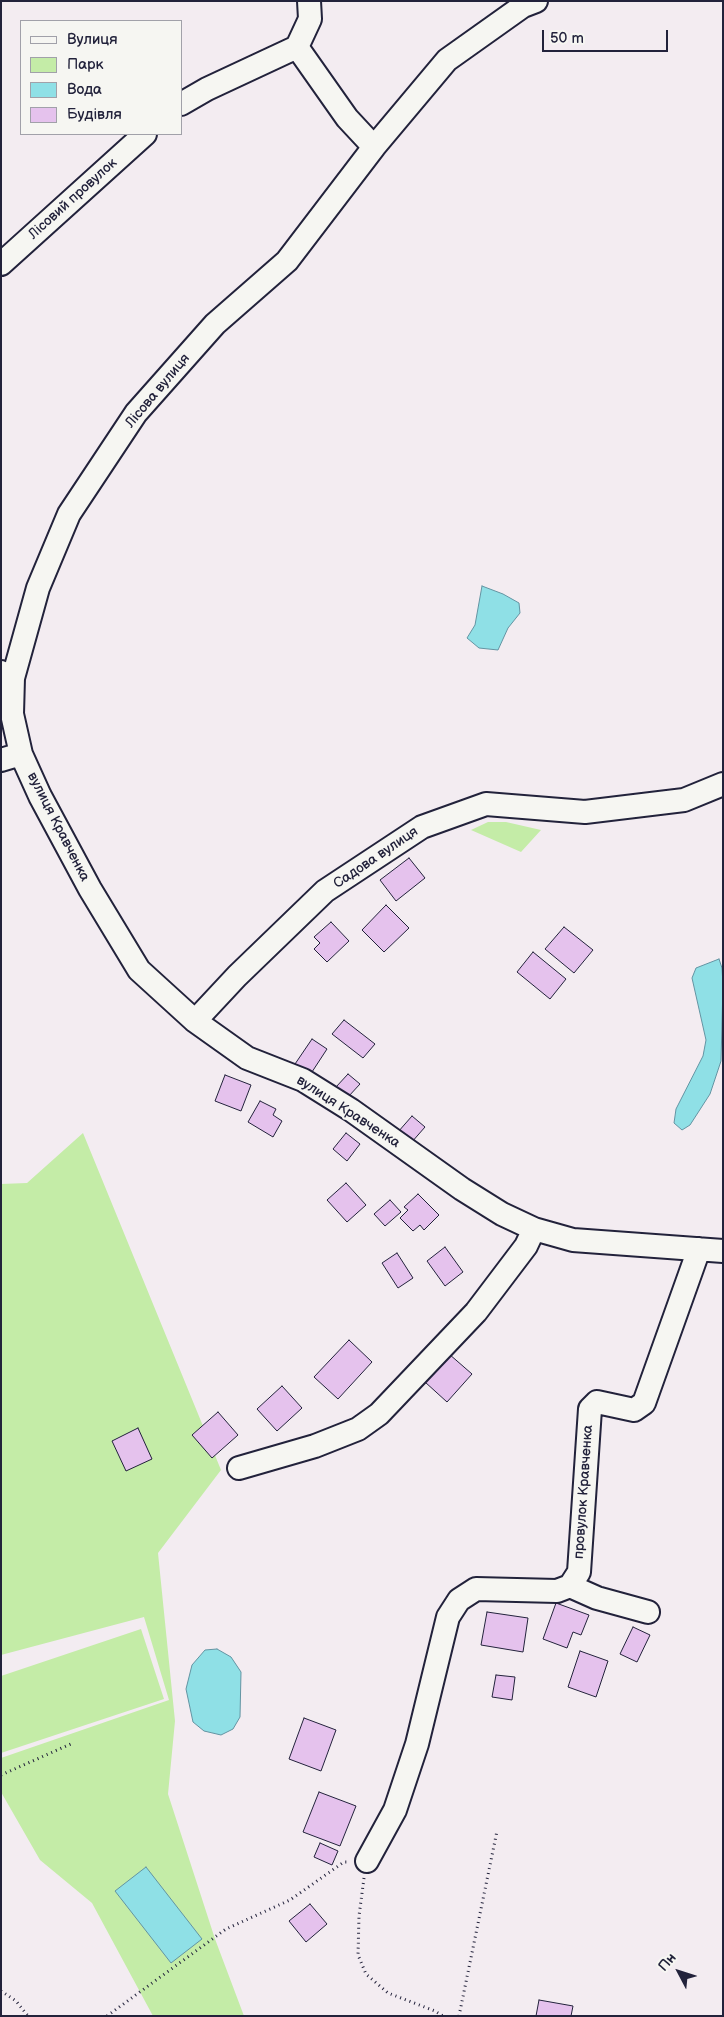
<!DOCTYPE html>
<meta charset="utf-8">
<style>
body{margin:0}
#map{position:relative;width:724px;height:2017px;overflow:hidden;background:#f3ecf1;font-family:"Balsamiq Sans",sans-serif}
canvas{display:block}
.frame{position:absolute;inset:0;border:2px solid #22223b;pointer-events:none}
.legend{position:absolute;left:20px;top:20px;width:162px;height:115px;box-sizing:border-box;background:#f6f6f2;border:1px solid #a1a1a9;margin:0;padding:6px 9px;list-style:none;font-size:15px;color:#22223b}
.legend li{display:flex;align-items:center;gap:10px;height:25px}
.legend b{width:25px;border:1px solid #a1a1a9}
.north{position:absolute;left:654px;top:1947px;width:50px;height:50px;-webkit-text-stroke:4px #f6f6f2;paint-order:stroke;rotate:310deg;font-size:14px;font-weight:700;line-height:20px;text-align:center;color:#22223b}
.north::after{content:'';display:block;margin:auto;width:18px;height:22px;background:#22223b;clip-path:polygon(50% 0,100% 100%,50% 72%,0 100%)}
.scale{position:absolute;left:542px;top:30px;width:126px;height:22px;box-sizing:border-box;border:2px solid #22223b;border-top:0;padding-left:6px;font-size:15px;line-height:18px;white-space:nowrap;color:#22223b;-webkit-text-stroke:4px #f6f6f2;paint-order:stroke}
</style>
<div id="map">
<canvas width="724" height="2017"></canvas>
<div class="frame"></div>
<ul class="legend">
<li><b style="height:6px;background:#f6f6f2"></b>Вулиця</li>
<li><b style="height:14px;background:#c4eca7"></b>Парк</li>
<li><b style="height:14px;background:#8fe0e6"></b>Вода</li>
<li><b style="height:14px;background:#e5c2ed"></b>Будівля</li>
</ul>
<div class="north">Пн</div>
<div class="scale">50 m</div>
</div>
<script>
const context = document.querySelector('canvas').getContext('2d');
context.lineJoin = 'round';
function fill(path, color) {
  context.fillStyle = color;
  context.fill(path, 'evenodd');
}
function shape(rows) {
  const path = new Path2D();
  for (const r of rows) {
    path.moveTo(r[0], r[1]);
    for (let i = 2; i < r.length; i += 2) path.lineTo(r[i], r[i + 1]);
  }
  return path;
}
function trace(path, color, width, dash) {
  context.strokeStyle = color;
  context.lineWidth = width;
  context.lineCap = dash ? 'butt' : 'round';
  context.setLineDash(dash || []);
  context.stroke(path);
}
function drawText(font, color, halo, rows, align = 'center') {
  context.font = font + ' "Balsamiq Sans",sans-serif';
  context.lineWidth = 4.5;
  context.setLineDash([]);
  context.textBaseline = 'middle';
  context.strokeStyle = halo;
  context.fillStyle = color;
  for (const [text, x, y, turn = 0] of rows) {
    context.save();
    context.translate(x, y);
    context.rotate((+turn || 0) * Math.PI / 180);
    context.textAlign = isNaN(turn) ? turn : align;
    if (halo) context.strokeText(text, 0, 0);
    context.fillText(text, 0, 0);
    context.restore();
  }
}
const green = shape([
 [488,822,506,822,541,830,521,852,471,830],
 [83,1133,221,1470,158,1553,175,1721,168,1794,215,1939,244,2016,153,2016,92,1903,40,1860,1,1792,1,1758,169,1700,144,1617,1,1655,1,1184,27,1183],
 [141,1629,164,1699,1,1753,1,1676]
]);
const water = shape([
 [482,586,503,594,519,603,520,613,508,628,498,650,479,648,467,638,475,625,482,586],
 [719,959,722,968,723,985,721,1061,710,1094,690,1125,682,1130,674,1123,676,1109,703,1056,706,1040,692,978,696,968,719,959],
 [217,1649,231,1657,241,1672,240,1717,233,1729,221,1735,204,1731,193,1722,186,1689,192,1665,205,1650,217,1649],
 [146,1867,202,1939,171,1963,115,1891,146,1867]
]);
const building = shape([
 [409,858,425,878,396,901,380,880,409,858],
 [386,905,409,928,384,952,362,930,386,905],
 [331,922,349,941,327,962,314,949,320,943,314,937,331,922],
 [564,927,593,950,574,973,545,949,564,927],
 [533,952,566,979,550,999,517,972,533,952],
 [344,1020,375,1044,363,1058,332,1034,344,1020],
 [312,1039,327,1049,310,1075,295,1064,312,1039],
 [348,1074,360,1084,348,1097,336,1087,348,1074],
 [225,1075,251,1085,241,1111,215,1101,225,1075],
 [260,1101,276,1109,273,1115,282,1121,273,1137,248,1122,260,1101],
 [412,1116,425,1127,411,1143,398,1132,412,1116],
 [346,1133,360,1144,347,1161,333,1149,346,1133],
 [346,1183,366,1205,347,1222,327,1200,346,1183],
 [418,1194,439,1215,424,1230,420,1225,413,1231,400,1218,408,1210,404,1207,418,1194],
 [390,1200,401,1212,385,1226,374,1214,390,1200],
 [445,1247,463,1272,445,1286,427,1261,445,1247],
 [397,1253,413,1278,398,1288,382,1263,397,1253],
 [349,1340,372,1362,338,1399,314,1377,349,1340],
 [449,1354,472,1374,447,1402,425,1382,449,1354],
 [282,1386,302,1408,277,1431,257,1409,282,1386],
 [218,1412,238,1435,212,1458,192,1435,218,1412],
 [138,1428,152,1459,126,1471,112,1441,138,1428],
 [556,1603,589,1615,581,1635,573,1632,567,1648,543,1639,556,1603],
 [487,1612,528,1618,523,1652,481,1645,487,1612],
 [633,1627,650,1635,637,1662,620,1654,633,1627],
 [580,1651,608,1661,596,1697,568,1687,580,1651],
 [496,1675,515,1677,512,1700,492,1697,496,1675],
 [304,1718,336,1730,321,1771,289,1759,304,1718],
 [319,1792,356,1806,340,1846,303,1832,319,1792],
 [320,1843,338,1851,332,1865,314,1857,320,1843],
 [310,1904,327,1924,306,1942,289,1921,310,1904],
 [539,2000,573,2006,571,2016,536,2016,539,2000]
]);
const path = shape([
 [1,1775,73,1743],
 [364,1878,359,1916,358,1955,366,1974,388,1993,435,2011,443,2016],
 [1,1991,16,2001,28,2016],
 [107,2016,226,1929,290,1900,344,1862,350,1862],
 [459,2016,497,1831]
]);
const minor = shape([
 [297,47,347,118,374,147],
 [297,47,310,19,309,1],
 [181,104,207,89,297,47],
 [1,264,145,134],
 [1,672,13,678,12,714,21,754,40,796,90,889,139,970,195,1021,247,1058,303,1080,351,1110,462,1189,502,1214,534,1229,573,1240,723,1251],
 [13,678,38,588,69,514,136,413,215,324,287,261,374,147,447,60,523,6,536,1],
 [1,760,21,754],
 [195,1021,237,976,325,891,422,827,486,804,585,812,684,800,723,784],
 [239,1468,315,1446,358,1429,379,1414,476,1312,526,1246,534,1229],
 [570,1586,597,1598,648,1612],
 [367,1861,395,1810,417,1744,448,1617,459,1600,476,1589,557,1591,570,1586,579,1572,590,1409,597,1402,634,1410,644,1403,699,1249]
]);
const streetNames = [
 ["Лісовий провулок",73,199,-42],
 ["Лісова вулиця",158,391,-50],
 ["вулиця Кравченка",58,827,63],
 ["Садова вулиця",376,858,-34],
 ["вулиця Кравченка",348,1112,33],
 ["провулок Кравченка",584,1492,-86]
];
fill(green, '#c4eca7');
fill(water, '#8fe0e6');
trace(water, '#6394a2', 1);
fill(building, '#e5c2ed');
trace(building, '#22223b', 1);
trace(minor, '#22223b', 26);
trace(path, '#22223b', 3, [1, 4]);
trace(minor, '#f6f6f2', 22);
drawText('14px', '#22223b', '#f6f6f2', streetNames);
</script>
